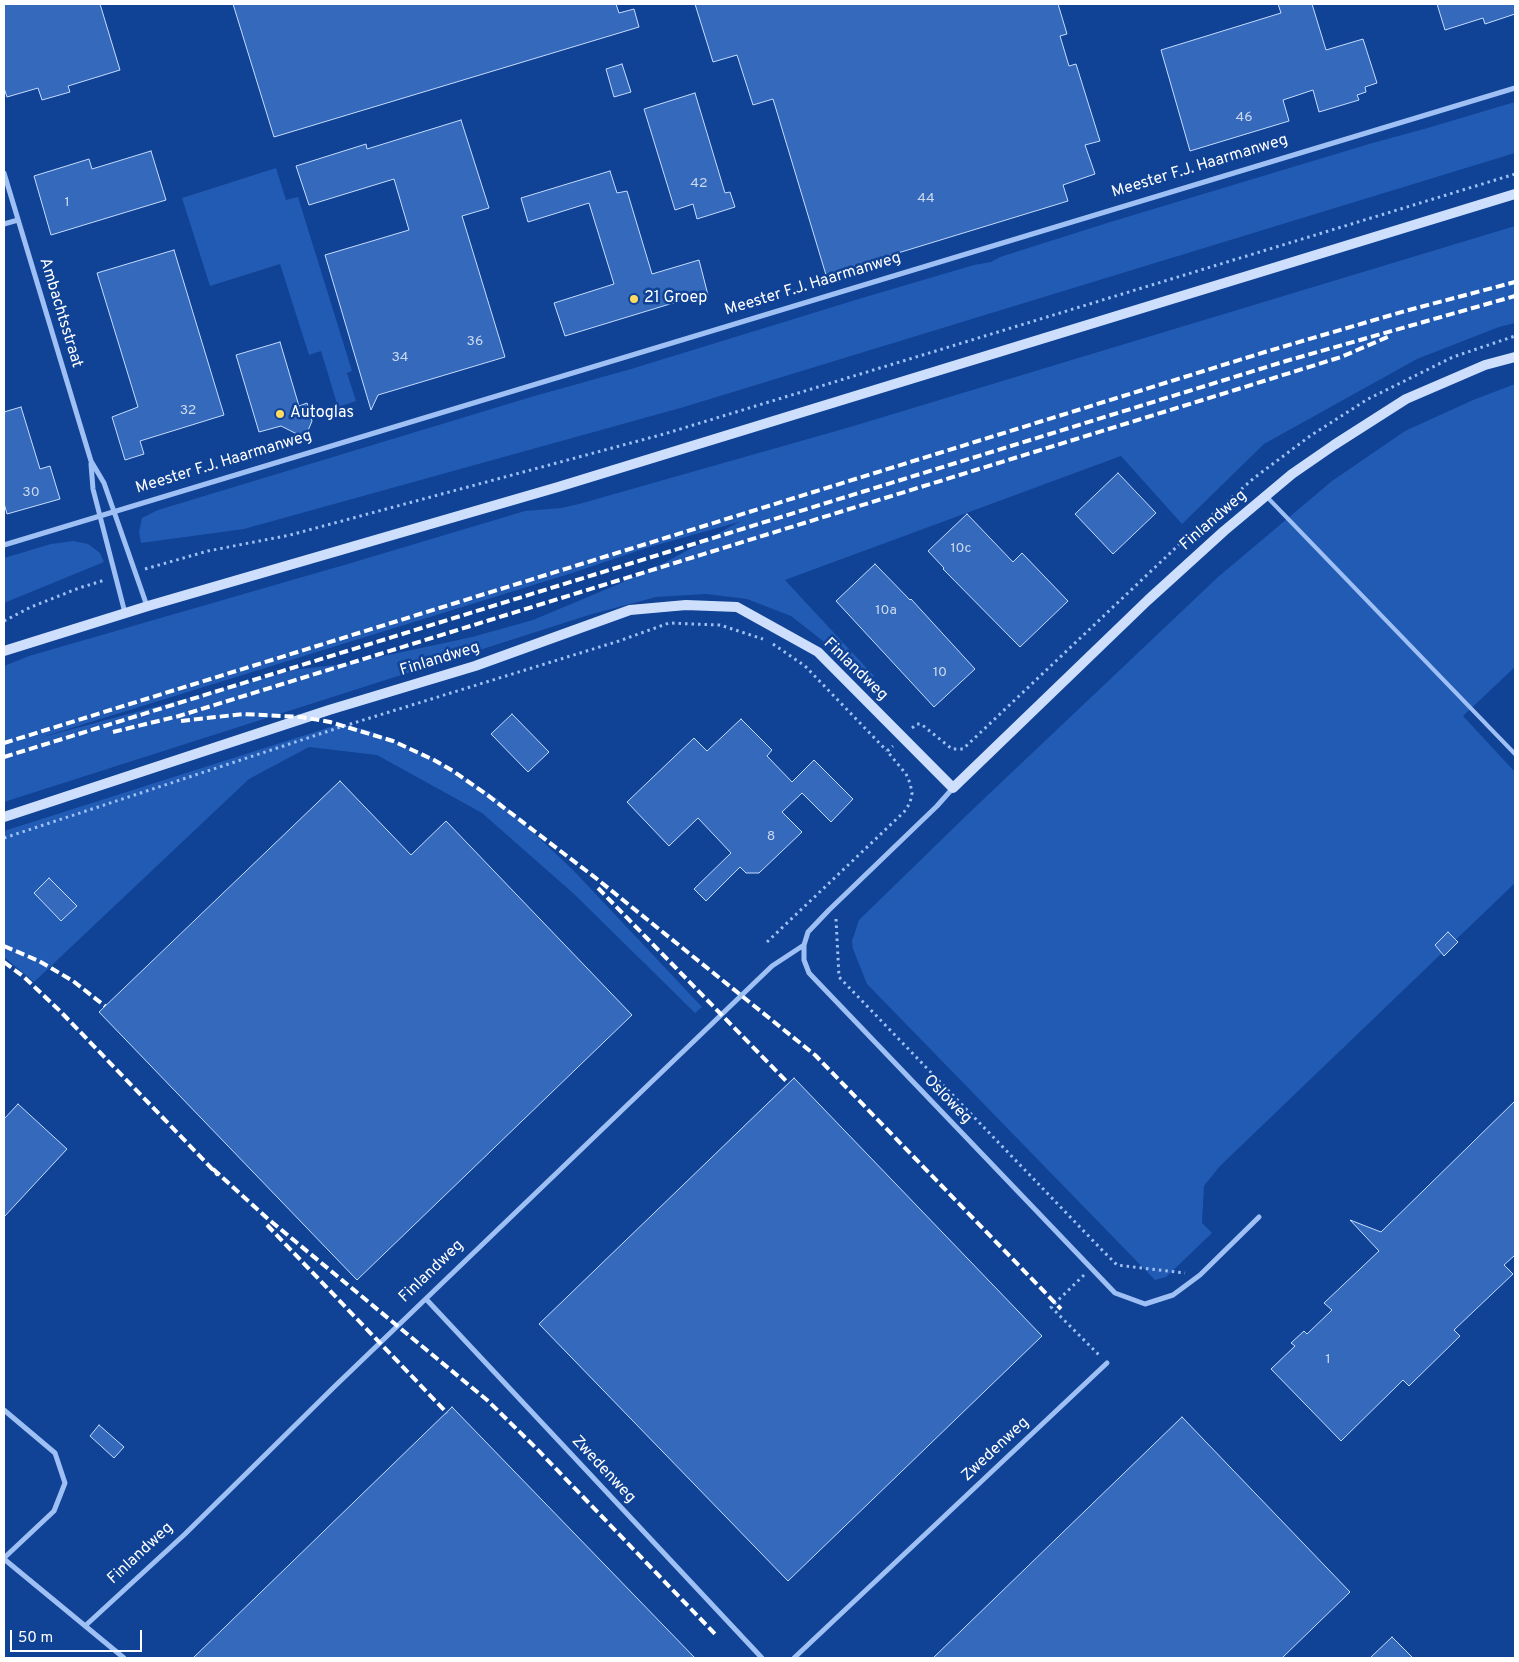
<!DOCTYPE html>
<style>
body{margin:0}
#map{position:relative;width:1519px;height:1662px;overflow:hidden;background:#104295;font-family:Overpass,sans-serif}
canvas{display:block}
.frame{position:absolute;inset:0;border:5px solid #fff;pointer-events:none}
.scale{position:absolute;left:10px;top:1630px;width:132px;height:22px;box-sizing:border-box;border:2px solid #fff;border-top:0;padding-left:6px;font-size:15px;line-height:18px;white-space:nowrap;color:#fff;-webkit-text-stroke:4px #104295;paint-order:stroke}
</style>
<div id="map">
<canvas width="1519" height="1662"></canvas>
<div class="frame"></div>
<div class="scale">50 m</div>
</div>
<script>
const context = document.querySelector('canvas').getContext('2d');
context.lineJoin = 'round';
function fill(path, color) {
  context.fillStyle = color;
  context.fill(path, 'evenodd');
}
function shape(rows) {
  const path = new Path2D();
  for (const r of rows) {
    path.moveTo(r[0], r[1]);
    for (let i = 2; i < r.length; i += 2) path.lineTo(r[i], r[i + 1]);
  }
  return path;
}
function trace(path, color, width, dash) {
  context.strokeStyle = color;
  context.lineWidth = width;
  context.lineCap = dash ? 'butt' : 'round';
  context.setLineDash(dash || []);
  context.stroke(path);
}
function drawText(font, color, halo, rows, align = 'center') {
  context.font = font + ' Overpass,sans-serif';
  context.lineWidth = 5;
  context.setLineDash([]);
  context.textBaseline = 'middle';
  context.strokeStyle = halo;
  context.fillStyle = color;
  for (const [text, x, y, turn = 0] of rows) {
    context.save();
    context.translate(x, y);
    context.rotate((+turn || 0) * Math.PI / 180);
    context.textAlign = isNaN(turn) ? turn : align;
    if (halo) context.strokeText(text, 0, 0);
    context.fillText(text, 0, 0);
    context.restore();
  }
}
const green = shape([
 [1515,102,1515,153,684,407,244,529,141,543,139,532,142,518,158,510,531,397,631,369,862,298,974,265,991,262,1000,257,1107,223,1369,144,1424,129],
 [276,168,286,200,298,197,352,371,347,373,356,401,338,407,321,351,309,355,280,264,210,286,182,198],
 [1515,226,1515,323,1499,327,1417,359,1264,444,1182,524,1121,456,785,580,874,676,867,682,837,652,791,616,747,599,706,594,656,597,592,614,4,802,4,666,29,656,351,563,525,511,561,508,579,504,850,427],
 [739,522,666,562,614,586,533,620,472,637,351,663,293,670,39,738,572,573,646,548],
 [1515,384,1515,667,1463,716,1515,772,1515,883,1220,1166,1204,1186,1202,1223,1212,1233,1166,1277,1155,1280,867,984,853,949,852,941,859,920,970,812,1218,577,1332,481,1405,431,1473,400],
 [73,541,88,544,100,553,104,562,4,603,4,558,51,544],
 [340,724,371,731,436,760,498,799,573,870,702,1007,695,1013,574,894,482,813,377,755,309,747,249,779,34,982,4,957,4,831]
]);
const building = shape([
 [4,4,100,4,120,70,68,86,70,92,42,100,38,88,7,97,4,88,4,4],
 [233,4,616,4,619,13,634,9,639,27,274,137,233,4],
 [695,4,1058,4,1067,34,1060,36,1069,66,1076,64,1100,141,1085,145,1095,174,1063,185,1068,201,826,275,773,99,753,105,737,55,713,62,695,4],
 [1278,4,1312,4,1326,50,1363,39,1377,83,1365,87,1366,92,1357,95,1359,100,1319,112,1313,90,1283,100,1289,121,1190,151,1161,50,1281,13,1278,4],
 [1437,4,1515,4,1515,14,1485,24,1483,18,1445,30,1437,4],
 [622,64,631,92,614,97,606,69,622,64],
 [695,93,725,193,730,192,735,207,697,219,693,204,675,210,644,109,695,93],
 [461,120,489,208,462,216,505,357,378,395,371,410,325,255,409,230,394,179,309,205,296,166,366,144,367,149,461,120],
 [151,151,166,200,51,235,34,176,89,159,92,169,151,151],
 [610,171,617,193,627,191,652,274,699,260,708,295,684,303,683,300,565,336,554,303,614,284,589,203,528,222,521,198,610,171],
 [174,250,224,415,140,441,144,454,125,460,112,417,138,407,97,273,174,250],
 [280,342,299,406,307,403,312,421,307,433,299,435,281,426,259,432,236,355,280,342],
 [21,407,40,469,50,466,60,499,7,514,4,503,4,412,21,407],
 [1118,473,1156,513,1113,554,1075,514,1118,473],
 [967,514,1013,562,1022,553,1068,601,1020,647,943,569,944,568,928,551,967,514],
 [875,564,910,600,911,599,975,669,934,707,836,601,875,564],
 [512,714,549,752,528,772,491,734,512,714],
 [741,719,772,750,767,756,792,782,814,760,853,799,831,822,802,793,782,812,802,832,759,873,746,873,740,867,706,901,694,889,731,853,698,818,669,846,627,802,694,738,707,751,741,719],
 [340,781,411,855,446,821,632,1015,357,1280,99,1012,340,781],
 [49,878,77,906,61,921,34,893,49,878],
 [1448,932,1458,942,1444,956,1435,945,1448,932],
 [794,1078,1042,1336,788,1581,539,1324,794,1078],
 [1515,1101,1515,1255,1504,1265,1513,1274,1454,1330,1460,1336,1409,1386,1403,1380,1341,1441,1271,1369,1295,1346,1291,1343,1304,1331,1307,1334,1332,1310,1324,1303,1379,1251,1350,1220,1381,1232,1515,1101],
 [18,1104,67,1149,4,1217,4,1119,18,1104],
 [452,1407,695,1658,193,1658,420,1438,452,1407],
 [1182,1417,1350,1592,1282,1658,933,1658,1182,1417],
 [99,1425,124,1447,114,1458,90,1436,99,1425],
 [1392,1637,1413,1658,1370,1658,1392,1637]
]);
const path = shape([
 [145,569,208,551,290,535,664,434,1515,174],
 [4,621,31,607,79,588,105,580],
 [773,644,805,666,887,751],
 [912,728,917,724,921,724,952,749,963,749,1186,538,1254,478,1310,436,1368,399,1453,357,1515,336],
 [4,838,344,726,619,641,669,623,720,625,763,639],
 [836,919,839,977,1102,1250,1117,1265,1185,1273],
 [767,942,904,812,910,803,912,793,910,783,906,774,887,751,893,746],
 [1084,1275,1051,1307,1099,1355]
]);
const lane = shape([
 [1267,497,1515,754]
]);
const street = shape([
 [4,173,91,461,104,483,147,606],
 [4,224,18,220],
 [91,464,93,489,125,613],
 [4,545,1515,88],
 [953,788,937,806,829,910,808,932,804,945,804,960,809,973,1115,1293,1145,1304,1173,1295,1200,1275,1259,1217],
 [426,1299,762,1658],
 [4,1410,55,1453,65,1483,54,1511,4,1558],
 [4,1559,124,1658],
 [85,1626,185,1534,333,1388,772,966,804,945],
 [794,1658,1107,1363]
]);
const secondary = shape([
 [4,651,148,606,558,487,1515,194],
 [4,817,329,710,475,666,630,610,686,605,737,607,818,652,953,788,1148,600,1224,531,1292,474,1334,445,1406,399,1485,365,1515,357]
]);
const rail = shape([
 [181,721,243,714,301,717,330,722,393,741,434,760,453,771,486,794,597,879,815,1055,1061,1309],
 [113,732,179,716,1235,390,1341,357,1390,336],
 [4,743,1265,352,1405,311,1515,282],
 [4,757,1286,361,1515,296],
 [598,888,788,1083],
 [4,946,39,961,73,981,105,1006],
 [4,962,24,977,60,1011,218,1175],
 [213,1169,267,1218,487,1400,535,1447,716,1635],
 [267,1225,447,1413]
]);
const markers = [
 [634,299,5,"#ffda61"],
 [280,414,5,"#ffda61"]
];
const numberNames = [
 ["46",1244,118],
 ["42",699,184],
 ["44",926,199],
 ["1",67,203],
 ["36",475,342],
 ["34",400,358],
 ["32",188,411],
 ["30",31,493],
 ["10c",961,549],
 ["10a",886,611],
 ["10",940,673],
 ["8",771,837],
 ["1",1328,1360]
];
const streetNames = [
 ["Meester F.J. Haarmanweg",1200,167,-17],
 ["Meester F.J. Haarmanweg",813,285,-17],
 ["Ambachtsstraat",60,313,73],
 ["Meester F.J. Haarmanweg",224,463,-17],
 ["Finlandweg",1214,521,-41],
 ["Finlandweg",440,660,-17],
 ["Finlandweg",855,670,44],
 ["Osloweg",947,1100,46],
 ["Finlandweg",432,1272,-44],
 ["Zwedenweg",996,1450,-43],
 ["Zwedenweg",603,1470,47],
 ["Finlandweg",141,1554,-43]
];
const poiNames = [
 ["21 Groep",644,299],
 ["Autoglas",290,414]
];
fill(green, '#225bb4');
fill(building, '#3469bc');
trace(building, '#c6dcfe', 1);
trace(path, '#9ec0f4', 3, [2.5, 4]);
trace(lane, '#9ec0f4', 4);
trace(street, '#9ec0f4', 5);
trace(secondary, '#cedffd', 10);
trace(rail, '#fff', 4, [9, 4]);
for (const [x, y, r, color] of markers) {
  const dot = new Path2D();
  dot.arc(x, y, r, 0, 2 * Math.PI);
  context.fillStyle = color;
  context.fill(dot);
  trace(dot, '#104295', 2);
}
drawText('14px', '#ccdaee', null, numberNames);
drawText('16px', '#fff', '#104295', streetNames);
drawText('16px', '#fff', '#104295', poiNames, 'left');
</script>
